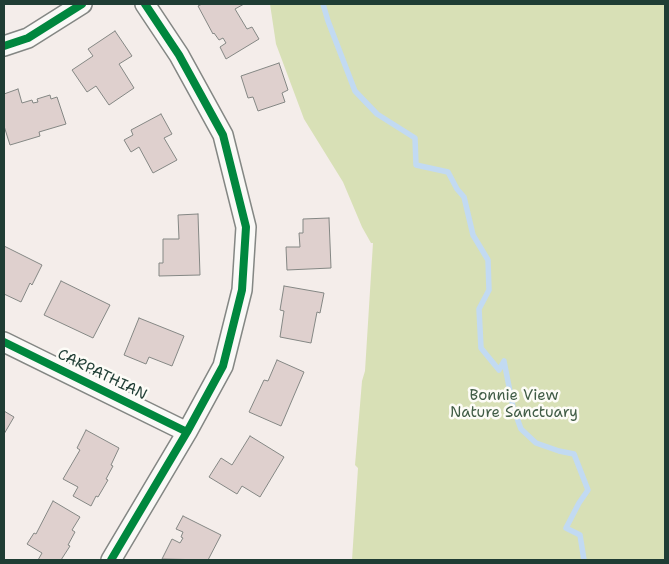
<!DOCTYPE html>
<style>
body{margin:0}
#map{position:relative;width:669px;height:564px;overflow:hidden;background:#f4edea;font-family:"Shantell Sans",sans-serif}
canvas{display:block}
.frame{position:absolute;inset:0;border:5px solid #1f3d34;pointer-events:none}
</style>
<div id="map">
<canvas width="669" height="564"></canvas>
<div class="frame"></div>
</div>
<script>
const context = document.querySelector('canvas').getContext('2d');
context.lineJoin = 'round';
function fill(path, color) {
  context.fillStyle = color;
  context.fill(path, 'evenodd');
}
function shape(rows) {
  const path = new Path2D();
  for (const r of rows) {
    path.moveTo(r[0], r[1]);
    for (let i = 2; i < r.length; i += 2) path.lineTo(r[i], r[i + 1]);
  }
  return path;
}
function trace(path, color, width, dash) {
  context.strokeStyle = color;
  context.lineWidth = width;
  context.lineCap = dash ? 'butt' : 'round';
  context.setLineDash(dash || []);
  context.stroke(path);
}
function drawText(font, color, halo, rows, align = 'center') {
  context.font = font + ' "Shantell Sans",sans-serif';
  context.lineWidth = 5;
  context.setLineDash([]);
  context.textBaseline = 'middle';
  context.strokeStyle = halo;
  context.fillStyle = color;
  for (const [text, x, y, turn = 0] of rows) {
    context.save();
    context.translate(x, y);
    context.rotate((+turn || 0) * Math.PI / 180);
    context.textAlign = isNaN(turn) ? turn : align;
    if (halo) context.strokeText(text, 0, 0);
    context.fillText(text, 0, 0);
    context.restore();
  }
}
const green = shape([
 [270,4,665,4,665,560,352,560,358,468,355,465,362,381,365,371,373,243,371,243,362,227,343,182,304,119,276,44]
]);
const stream = shape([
 [323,4,328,21,355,91,377,114,415,138,416,165,448,172,457,189,464,197,473,235,488,260,489,290,479,309,481,348,499,370,504,361,513,407,521,429,536,443,559,451,574,454,588,490,579,503,566,528,580,535,584,560]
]);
const building = shape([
 [202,4,244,4,235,9,247,29,252,27,259,39,226,59,220,47,226,43,223,38,219,40,214,33,213,34,198,6,202,4],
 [115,31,132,56,119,64,134,88,109,105,96,86,87,92,72,70,93,56,88,49,115,31],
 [279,63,288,90,282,93,285,102,258,111,253,97,248,98,241,76,279,63],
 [18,89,22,103,32,100,33,103,38,102,37,99,50,95,51,99,57,97,66,124,39,132,40,136,10,145,4,126,4,94,18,89],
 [161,114,172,134,164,138,177,160,153,173,139,147,131,152,124,140,133,135,131,130,161,114],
 [198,214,200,275,159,276,159,263,163,263,163,239,179,239,178,215,198,214],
 [329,218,331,268,287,270,286,247,300,247,299,233,303,233,303,219,329,218],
 [4,246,42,265,32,285,30,283,21,302,4,294,4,246],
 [61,281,110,305,93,338,44,315,61,281],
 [284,286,324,293,320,313,317,312,311,343,280,337,284,311,280,310,284,286],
 [139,318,184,336,172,366,149,357,146,364,124,355,139,318],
 [277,360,304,372,281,426,249,412,264,380,268,381,277,360],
 [4,411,14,417,4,434,4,411],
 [86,430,119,448,111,465,113,466,106,479,108,480,98,497,96,496,91,506,73,496,78,487,63,479,80,450,77,448,86,430],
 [250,436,284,457,260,497,242,486,237,494,209,477,221,458,232,465,250,436],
 [53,501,80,517,72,530,75,532,68,545,70,546,61,560,38,560,42,553,27,544,34,533,36,534,53,501],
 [183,516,221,535,208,560,162,559,172,539,180,543,183,538,181,537,183,532,176,529,183,516]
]);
const minor = shape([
 [4,46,28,38,82,4],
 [4,342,187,432],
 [111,560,187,432,223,366,242,290,246,227,223,135,179,55,145,4]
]);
const cycleway = shape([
 [4,46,28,38,82,4],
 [4,342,187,432],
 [111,560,187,432,223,366,242,290,246,227,223,135,179,55,145,4]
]);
const streetNames = [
 ["CARPATHIAN",102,375,26]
];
const parkNames = [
 ["Bonnie View",514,396],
 ["Nature Sanctuary",514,413]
];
fill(green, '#d8e0b6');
trace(stream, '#c2daf2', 5.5);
fill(building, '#dfd0ce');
trace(building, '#848784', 1);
trace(minor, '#848784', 22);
trace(minor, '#faf9f7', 19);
trace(cycleway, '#00873e', 8);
drawText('15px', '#1f3d34', '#fdfcf7', streetNames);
drawText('15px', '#405c46', '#fdfcf7', parkNames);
</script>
